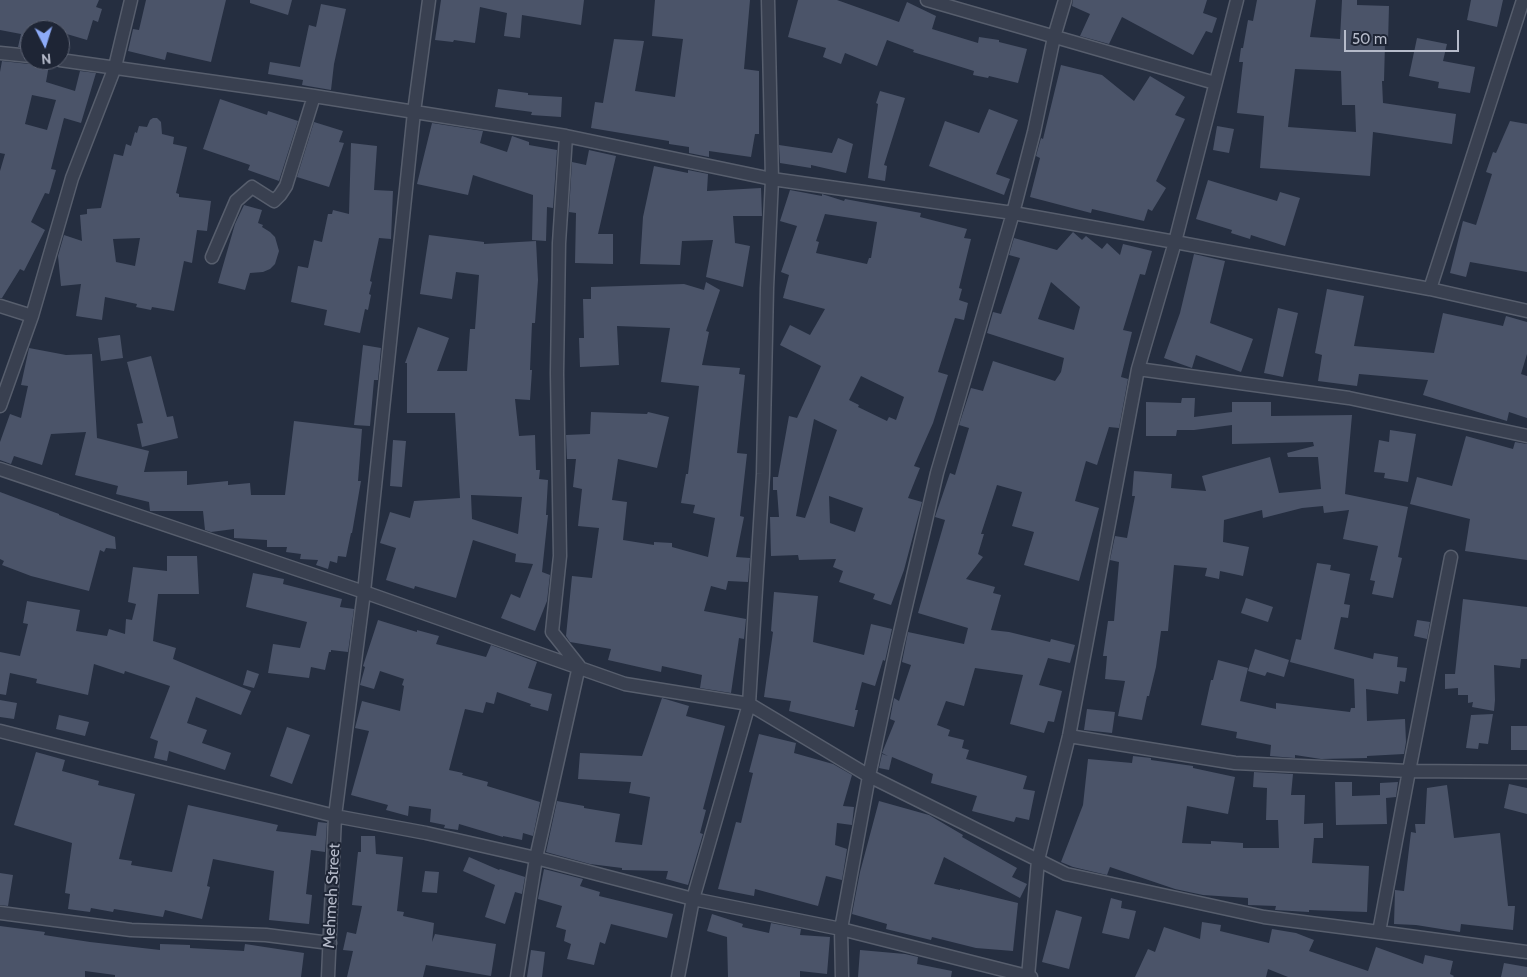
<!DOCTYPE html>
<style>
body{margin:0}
#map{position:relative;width:1527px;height:977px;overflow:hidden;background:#252e40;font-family:Cabin,sans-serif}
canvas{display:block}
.north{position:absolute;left:20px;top:20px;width:50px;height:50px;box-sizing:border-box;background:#1e2535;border:1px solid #5b6171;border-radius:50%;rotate:175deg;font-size:14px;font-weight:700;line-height:20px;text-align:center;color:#b6bbca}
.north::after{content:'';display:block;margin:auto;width:18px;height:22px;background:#8dabf8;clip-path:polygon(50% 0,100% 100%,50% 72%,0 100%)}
.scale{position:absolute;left:1344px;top:30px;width:115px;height:22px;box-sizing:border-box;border:2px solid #b6bbca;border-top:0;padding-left:6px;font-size:15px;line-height:18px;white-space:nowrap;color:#b6bbca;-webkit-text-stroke:4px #1e2535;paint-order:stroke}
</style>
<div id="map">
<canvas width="1527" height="977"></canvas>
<div class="north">N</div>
<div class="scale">50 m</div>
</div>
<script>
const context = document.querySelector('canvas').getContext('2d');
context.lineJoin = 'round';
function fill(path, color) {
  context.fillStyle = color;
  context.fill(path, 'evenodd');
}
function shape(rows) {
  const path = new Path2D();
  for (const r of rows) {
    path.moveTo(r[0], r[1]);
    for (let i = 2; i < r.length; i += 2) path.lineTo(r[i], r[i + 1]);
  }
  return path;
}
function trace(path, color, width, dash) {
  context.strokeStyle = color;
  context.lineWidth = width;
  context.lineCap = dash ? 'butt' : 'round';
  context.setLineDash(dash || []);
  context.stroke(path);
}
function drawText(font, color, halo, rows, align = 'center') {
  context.font = font + ' Cabin,sans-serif';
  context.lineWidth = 4;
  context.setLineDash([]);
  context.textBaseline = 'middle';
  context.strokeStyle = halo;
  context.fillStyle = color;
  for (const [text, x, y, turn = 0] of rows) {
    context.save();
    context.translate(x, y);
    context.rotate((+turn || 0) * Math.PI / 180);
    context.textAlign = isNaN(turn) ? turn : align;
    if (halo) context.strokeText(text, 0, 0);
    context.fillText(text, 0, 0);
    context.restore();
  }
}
const building = shape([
 [0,0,99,0,96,7,102,9,98,22,93,20,87,40,60,32,60,30,30,30,30,48,18,47,21,34,0,30],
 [146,0,226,0,211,62,167,52,165,60,128,51,133,29,139,30],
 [250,0,292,0,288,15,250,3],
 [441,0,584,0,581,25,522,15,520,38,504,36,507,13,480,7,475,43,454,40,453,42,435,40],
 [655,0,750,0,744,69,759,71,759,134,755,134,751,157,709,151,709,157,689,153,689,147,669,144,669,141,591,128,595,102,603,103,614,39,644,41,635,91,675,97,683,39,652,36],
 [798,0,837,0,899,22,907,2,936,16,932,29,978,43,979,37,999,40,999,42,1027,49,1018,83,989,76,988,78,973,75,974,71,913,52,914,50,887,40,877,66,845,53,841,64,823,57,826,48,788,37],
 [1073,0,1207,0,1203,13,1217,18,1212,33,1206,31,1193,55,1122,17,1109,44,1080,36,1090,14,1072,6],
 [1257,0,1316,0,1310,37,1340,39,1342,0,1357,0,1357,5,1389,6,1388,43,1385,43,1384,81,1382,81,1383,103,1456,114,1452,144,1373,132,1370,176,1260,168,1264,116,1237,113,1243,62,1239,62,1241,48,1243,48,1248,20,1253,21],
 [1295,69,1341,71,1342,105,1355,105,1356,132,1288,127],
 [1471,0,1503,0,1497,27,1467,20],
 [321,4,346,9,334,64,331,90,302,85,303,80,268,74,270,62,300,67,309,25,316,27],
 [1417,38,1447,44,1443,61,1475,67,1470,93,1438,88,1439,82,1409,76],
 [2,61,29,64,35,62,49,65,46,82,75,91,80,71,96,73,81,123,64,118,51,169,56,170,49,194,45,193,31,222,45,230,24,271,20,269,2,298,0,298,0,171,5,154,0,153,0,72],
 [32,95,56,100,47,130,25,124],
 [1061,65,1102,75,1134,101,1150,76,1185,97,1175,115,1185,119,1156,181,1166,188,1152,211,1148,209,1144,221,1092,209,1091,213,1030,197,1040,158,1036,156,1041,138,1043,139],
 [498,89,528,93,528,95,562,97,561,117,531,115,532,112,495,107],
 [880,91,905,98,884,165,887,166,885,181,868,178,878,104,876,103],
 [220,99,267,115,268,111,298,121,279,181,248,170,250,165,203,149],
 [989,109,1018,120,996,174,1010,179,1004,195,929,166,945,121,979,133],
 [153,118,157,118,161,122,162,134,174,137,173,144,187,147,176,193,179,194,179,197,211,201,207,231,197,230,192,263,184,261,174,311,152,307,151,310,136,307,137,304,105,297,102,320,76,316,81,284,61,286,58,256,64,235,82,241,80,215,87,214,87,209,101,208,114,154,123,156,126,144,131,146,135,132,137,133,139,126,147,127,150,120],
 [140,238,135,266,116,262,113,239],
 [1510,121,1527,124,1527,272,1470,262,1466,277,1450,273,1463,221,1476,225,1492,174,1486,172,1493,152,1496,153],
 [314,122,343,131,339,142,344,143,329,187,297,177],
 [432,123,483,131,480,143,507,152,512,136,529,142,529,145,557,150,553,208,547,207,546,241,532,240,533,195,473,175,468,195,417,184],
 [1217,126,1234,129,1229,153,1213,150],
 [838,138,853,144,846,173,811,165,811,168,780,163,779,145,832,153],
 [351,143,377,146,374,190,393,191,391,239,379,238,370,281,372,282,369,294,371,295,368,310,365,309,360,333,324,325,327,310,291,302,298,266,308,268,314,240,322,242,328,214,332,214,333,210,349,214],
 [589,150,616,156,598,234,613,234,613,264,575,263,576,213,569,212,572,162,586,165],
 [654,166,688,173,688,170,708,174,707,191,761,188,762,216,733,216,735,243,750,246,743,287,706,277,713,240,682,241,680,265,640,264,643,217],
 [1208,180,1277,201,1280,192,1300,198,1285,246,1251,235,1250,239,1231,233,1232,230,1196,219],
 [790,190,822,196,822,194,825,195,844,201,845,199,921,213,920,217,967,229,964,238,971,239,959,288,962,289,959,300,968,303,964,320,955,318,938,372,948,375,933,423,914,466,920,468,908,498,922,502,904,570,891,605,873,599,875,594,839,582,843,571,833,567,836,559,799,560,798,555,771,556,770,517,779,517,777,490,773,490,773,477,778,477,789,416,797,418,821,366,780,345,790,325,810,335,825,309,783,298,789,275,781,272,797,226,780,221],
 [825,214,877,222,871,258,869,258,867,264,816,253,819,242,816,241],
 [861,376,904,397,896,420,889,417,887,421,858,407,859,405,849,400],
 [814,419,837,430,805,518,796,516],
 [829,496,863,508,855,532,830,523],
 [244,205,262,210,258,223,263,225,262,227,270,232,275,237,279,251,275,264,270,269,263,272,250,273,245,290,218,283,235,224],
 [1073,232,1082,240,1086,236,1102,249,1107,243,1120,255,1123,244,1152,251,1145,275,1140,274,1123,330,1132,332,1121,377,1128,379,1119,428,1109,427,1097,465,1086,461,1075,501,1099,508,1079,581,1024,565,1034,532,1012,526,1022,492,997,485,981,534,984,534,978,554,983,557,966,579,995,587,993,593,1001,595,991,630,1009,632,1050,642,1051,639,1075,645,1070,663,1048,658,1039,685,1062,691,1054,722,1048,721,1044,733,1010,724,1023,675,975,668,964,706,946,701,937,725,950,730,948,736,964,740,962,748,969,750,966,759,1027,776,1023,789,1035,791,1029,820,1016,817,1014,822,972,811,977,796,931,783,933,774,892,757,889,770,879,768,882,754,888,756,882,753,895,721,890,719,894,698,899,701,911,665,902,662,908,632,964,644,968,628,918,613,945,520,935,517,950,473,955,475,969,428,959,425,971,388,983,391,993,361,1055,381,1061,372,1064,358,987,333,993,312,1001,314,1020,258,1009,255,1014,238,1057,250],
 [1051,282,1080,307,1074,330,1038,319],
 [429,235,484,242,484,244,536,241,538,280,535,323,532,323,530,370,532,370,530,400,515,399,519,436,535,435,536,470,540,470,539,479,548,480,546,515,548,515,542,572,550,575,547,601,535,631,501,618,511,594,520,598,533,564,515,562,516,554,473,540,456,598,415,586,414,589,386,580,396,548,380,543,390,512,410,518,414,501,460,498,455,413,407,413,407,363,405,363,418,327,449,338,437,371,467,371,470,329,475,329,479,275,456,272,452,299,420,294],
 [471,495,522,497,518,534,472,519],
 [1194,254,1225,261,1210,323,1253,339,1241,372,1196,355,1192,368,1164,358,1180,313],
 [706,282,720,290,706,331,709,332,702,365,740,368,739,374,745,375,737,453,747,454,740,516,744,517,736,557,750,558,748,582,728,581,726,590,711,586,704,611,746,619,744,639,739,638,731,693,700,688,702,675,662,666,661,672,608,660,611,649,570,642,566,636,572,576,592,578,599,528,578,526,582,489,573,487,576,459,567,459,566,435,590,434,591,412,647,414,648,412,669,417,657,468,618,459,612,500,627,502,623,540,654,545,654,542,672,543,672,547,708,557,715,518,693,513,695,505,681,503,686,474,688,474,699,386,661,382,670,328,617,326,619,365,580,367,579,338,584,338,583,299,591,299,591,287,684,284,704,290],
 [1327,289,1364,296,1354,346,1434,353,1443,313,1503,326,1506,316,1527,322,1527,354,1521,374,1527,376,1527,418,1509,412,1507,421,1423,395,1428,380,1359,374,1357,386,1318,381,1322,355,1315,353],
 [1278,308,1298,313,1283,377,1264,373],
 [120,335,123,358,101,361,98,338],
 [363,345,381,348,378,380,374,380,370,426,354,425],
 [29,348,66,355,92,354,97,438,149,451,144,472,187,471,187,485,228,481,228,485,250,483,251,495,285,495,294,421,362,429,358,481,361,481,352,533,351,533,346,557,338,556,337,563,330,561,328,569,316,565,318,560,300,559,301,554,286,552,287,547,267,547,267,540,234,538,234,529,211,532,205,530,203,511,150,511,149,502,116,494,118,486,75,475,86,432,51,434,42,465,14,456,11,464,0,460,0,442,10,414,21,418,28,386,21,385],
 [151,356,167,417,173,416,178,438,142,447,137,424,143,423,127,362],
 [1182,398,1195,398,1194,417,1232,412,1232,402,1271,402,1271,416,1352,415,1345,494,1408,507,1398,557,1402,558,1393,598,1372,594,1375,581,1370,580,1378,546,1343,539,1349,510,1324,513,1323,506,1302,508,1263,518,1262,510,1224,520,1223,542,1249,547,1243,576,1220,571,1219,579,1205,576,1207,568,1174,565,1168,631,1161,631,1156,667,1149,696,1147,696,1142,720,1118,716,1125,681,1105,679,1107,656,1103,656,1108,621,1114,621,1119,562,1110,560,1115,536,1127,538,1135,496,1132,496,1134,471,1172,474,1171,488,1206,491,1202,476,1270,457,1279,493,1321,489,1318,457,1288,457,1287,453,1314,446,1313,442,1232,444,1232,425,1194,430,1177,430,1176,436,1146,436,1146,402,1181,403],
 [1390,430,1416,434,1408,482,1384,478,1385,473,1374,472,1379,440,1389,442],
 [1466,436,1513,449,1515,442,1527,444,1527,560,1465,551,1470,519,1410,504,1417,477,1452,486],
 [393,440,406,441,402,487,390,486],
 [0,492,59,514,59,515,115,537,116,549,106,548,104,552,100,550,89,591,31,576,2,565,4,561,0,559],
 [167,556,197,556,199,594,158,594,153,641,176,648,173,659,251,691,241,715,196,697,187,723,207,730,202,743,231,753,225,770,169,751,167,761,154,758,158,741,150,738,170,686,125,671,124,674,94,664,88,695,36,683,37,679,10,673,6,695,0,694,0,652,20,656,28,624,23,623,27,601,80,610,76,631,107,636,109,629,125,634,126,619,132,620,136,604,128,602,133,567,167,571],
 [1317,563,1331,565,1330,570,1350,574,1344,604,1350,605,1348,618,1341,617,1334,649,1373,659,1374,653,1398,657,1397,667,1407,668,1405,682,1400,681,1398,694,1366,689,1367,721,1405,719,1406,742,1404,754,1367,756,1367,758,1321,759,1295,755,1295,758,1270,756,1271,745,1236,738,1237,732,1201,725,1211,680,1213,680,1218,660,1248,668,1240,701,1276,709,1276,703,1350,712,1351,708,1355,708,1354,679,1290,662,1296,639,1301,640],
 [253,573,284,579,283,584,342,599,340,607,354,609,348,652,331,650,331,652,329,652,325,670,311,667,309,678,268,673,273,644,300,648,307,622,246,607],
 [774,592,818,596,813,642,864,655,871,624,892,629,885,661,883,660,875,686,862,682,855,710,858,710,854,727,789,711,791,701,764,697,773,632,771,631],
 [1246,598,1273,607,1268,622,1241,613],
 [1463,599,1527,607,1527,659,1521,659,1520,668,1494,665,1495,700,1494,711,1472,707,1473,702,1468,703,1468,695,1458,695,1458,688,1445,689,1445,674,1455,674],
 [378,620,417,632,417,630,439,636,436,644,486,657,491,645,537,662,528,688,552,694,548,711,530,706,531,704,497,692,494,704,486,702,483,713,465,709,449,770,463,773,462,775,488,782,487,786,540,802,533,836,523,833,522,840,503,836,503,837,459,824,458,830,444,828,445,825,430,822,431,809,409,806,408,816,386,810,388,805,351,795,369,731,355,728,362,701,400,711,404,686,402,685,404,679,380,671,374,689,360,685,365,667,363,666],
 [1417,620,1430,622,1427,639,1414,636],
 [1255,649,1289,660,1284,677,1267,672,1265,676,1248,671],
 [247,670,259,674,254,688,243,685],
 [662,698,689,706,686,716,725,726,703,809,706,810,700,833,703,834,688,885,666,879,668,871,622,870,622,868,590,864,546,852,557,801,584,806,584,808,620,814,615,842,642,845,650,797,629,793,631,782,578,779,580,753,642,756],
 [0,700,17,703,14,719,0,717],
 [1087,709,1115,712,1112,733,1084,730],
 [1493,714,1488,744,1479,743,1478,749,1466,748,1471,715],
 [59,715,89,722,85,736,56,729],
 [1511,726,1527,726,1527,750,1511,750],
 [287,727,310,735,292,784,270,776],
 [759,734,796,743,794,753,833,764,852,775,843,806,854,807,852,825,837,823,835,845,847,849,842,880,826,876,818,906,755,889,754,896,718,889,736,822,741,823,753,773,749,772],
 [36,752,65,760,62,771,99,781,98,785,135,794,119,859,132,861,131,865,172,872,188,805,278,825,276,831,316,836,318,822,327,823,325,852,311,850,306,894,312,895,309,924,269,920,274,871,213,859,207,886,210,887,202,919,165,910,163,917,114,909,113,912,91,908,90,912,68,909,70,894,65,893,72,843,14,825],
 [1133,756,1151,758,1151,760,1193,766,1193,768,1235,777,1228,814,1187,806,1182,843,1211,844,1211,841,1243,843,1243,848,1279,848,1278,820,1266,820,1267,788,1253,787,1254,772,1293,774,1291,795,1305,795,1304,824,1323,823,1323,838,1314,838,1312,863,1369,866,1367,912,1309,910,1309,912,1275,910,1276,906,1248,905,1248,898,1203,895,1175,889,1110,867,1107,875,1073,867,1061,862,1083,805,1088,759,1132,763],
 [1335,782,1352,782,1352,796,1380,795,1380,783,1398,782,1396,797,1386,798,1387,824,1336,825],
 [1509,784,1527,788,1527,814,1504,808],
 [1447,785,1454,838,1500,833,1508,906,1515,906,1513,930,1461,924,1460,932,1416,925,1394,924,1395,890,1404,891,1411,832,1416,833,1415,824,1425,824,1427,788],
 [879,801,929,815,963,835,962,837,1017,868,1012,877,1027,884,1020,898,944,857,934,884,960,890,960,889,1018,903,1013,951,976,948,932,937,931,940,886,929,887,924,852,914,860,872],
 [361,836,375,836,376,854,403,857,397,911,404,912,403,916,434,923,432,942,435,934,496,944,491,976,426,965,423,977,347,977,353,951,343,950,347,932,356,934,362,906,352,905,358,852,361,852],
 [469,857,499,870,500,869,525,877,522,894,515,892,505,924,485,917,495,885,463,871],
 [544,869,583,879,580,886,600,892,599,896,673,914,667,938,611,924,605,944,600,942,594,965,567,959,571,944,564,941,566,930,556,927,562,906,538,899],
 [425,871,439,872,437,893,422,892],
 [0,873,13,875,8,906,0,905],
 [1111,898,1122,901,1121,908,1136,911,1129,939,1102,933],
 [1056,910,1082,917,1069,969,1042,962],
 [712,914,743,924,742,927,769,933,771,923,801,929,800,935,830,937,827,974,800,971,800,977,728,977,727,937,707,931],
 [1202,922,1221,925,1220,931,1269,943,1272,929,1296,933,1314,940,1309,951,1368,971,1376,947,1423,964,1425,955,1453,961,1450,974,1454,976,1453,977,1288,977,1268,969,1266,977,1135,977,1148,949,1155,952,1164,927,1200,939],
 [0,926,45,932,44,935,90,942,160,950,160,944,190,945,190,948,244,951,245,944,304,953,301,977,115,977,115,975,85,971,85,977,0,977],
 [531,950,545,952,542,977,527,977],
 [860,950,905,954,918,957,917,964,952,971,951,977,858,977],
 [1504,963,1527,967,1527,977,1501,977]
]);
const street = shape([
 [927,0,1215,83],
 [0,53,30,56],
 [60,60,314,96,566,136,772,179,1013,213,1175,242,1430,289,1527,311],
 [212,257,236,201,252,187,274,201,280,195,286,186,314,96],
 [1430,289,1523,0],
 [0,306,32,316],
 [1138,369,1349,398,1527,436],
 [0,406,32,316,72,178,115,67,131,0],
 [0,469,364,592,625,684,749,704,869,776,1066,874,1264,917,1379,932],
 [1451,557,1409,771,1379,932,1527,952],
 [0,731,335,816,426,833,536,858,693,899,841,929,1031,977],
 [1069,736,1235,763,1409,771,1527,772],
 [0,913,131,930,266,935,330,943],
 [328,977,335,816,364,592,414,112,429,0],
 [517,977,536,858,579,666,552,632,560,556,557,373,559,243,566,136],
 [678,977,693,899,749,704,763,474,767,288,772,179,768,0],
 [842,977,841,929,869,776,897,645,937,473,1013,213,1034,132,1054,37,1065,0],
 [1028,977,1038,860,1069,736,1138,369,1175,242,1237,0]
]);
const streetNames = [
 ["Mehmeh Street",332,896,-87]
];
fill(building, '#4b5469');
trace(street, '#575e6d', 15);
trace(street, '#394050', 12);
drawText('16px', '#b6bbca', '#1e2535', streetNames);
</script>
